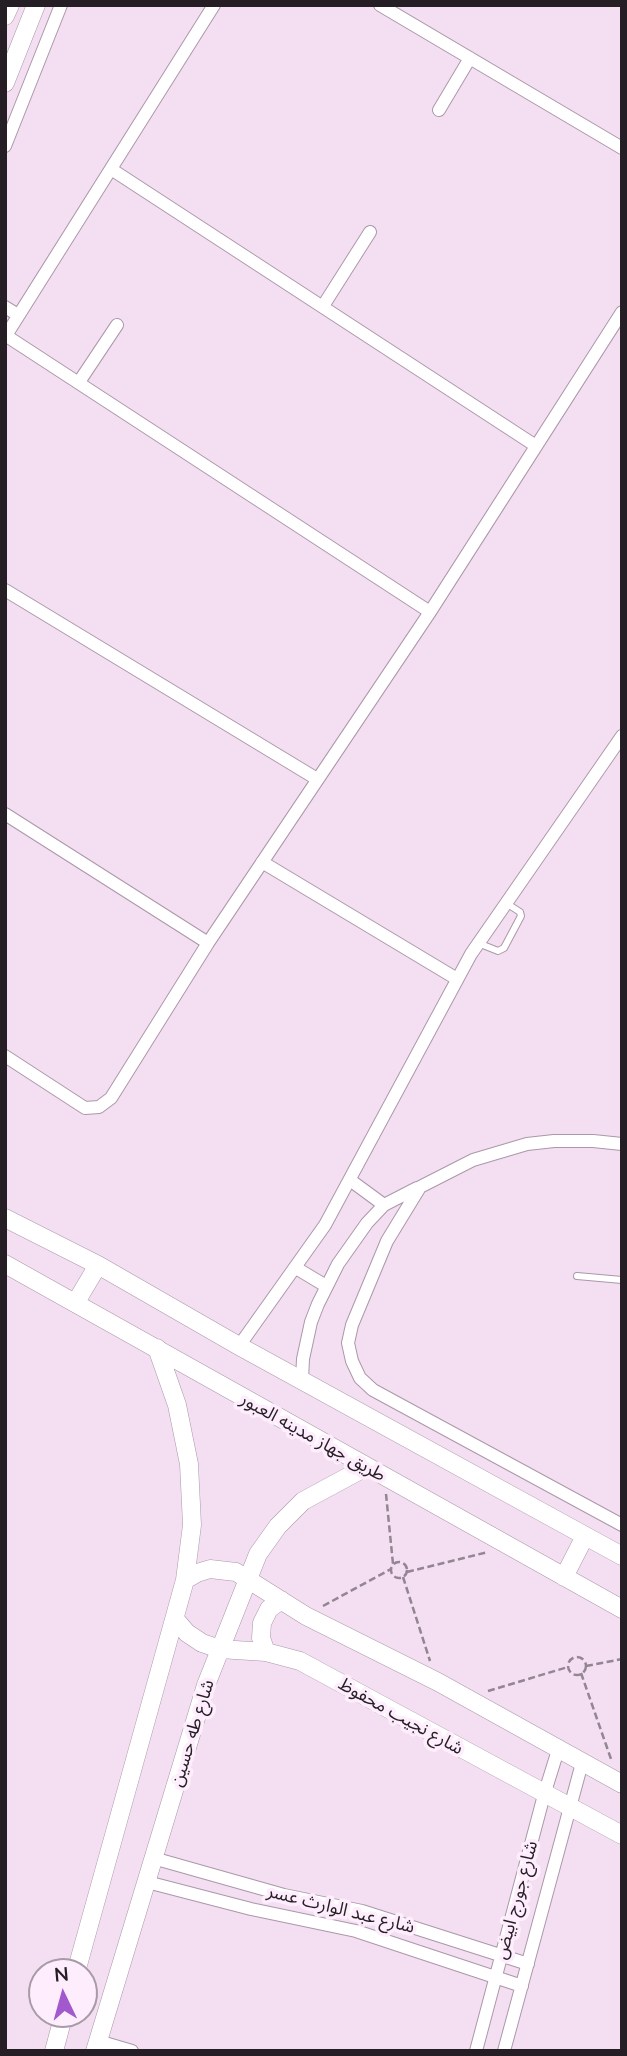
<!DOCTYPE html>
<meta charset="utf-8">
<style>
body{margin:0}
#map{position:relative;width:627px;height:2056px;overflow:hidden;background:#f3dff1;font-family:Lato,sans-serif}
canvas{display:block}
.frame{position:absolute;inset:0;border:7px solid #261e25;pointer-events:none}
.north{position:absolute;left:28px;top:1958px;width:70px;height:70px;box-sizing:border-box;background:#feedfc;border:2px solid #a89aa6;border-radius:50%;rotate:355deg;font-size:19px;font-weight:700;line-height:28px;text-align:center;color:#261e25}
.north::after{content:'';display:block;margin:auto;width:24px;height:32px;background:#a159cd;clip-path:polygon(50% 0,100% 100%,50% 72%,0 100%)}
</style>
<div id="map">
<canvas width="627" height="2056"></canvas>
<div class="frame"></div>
<div class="north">N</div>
</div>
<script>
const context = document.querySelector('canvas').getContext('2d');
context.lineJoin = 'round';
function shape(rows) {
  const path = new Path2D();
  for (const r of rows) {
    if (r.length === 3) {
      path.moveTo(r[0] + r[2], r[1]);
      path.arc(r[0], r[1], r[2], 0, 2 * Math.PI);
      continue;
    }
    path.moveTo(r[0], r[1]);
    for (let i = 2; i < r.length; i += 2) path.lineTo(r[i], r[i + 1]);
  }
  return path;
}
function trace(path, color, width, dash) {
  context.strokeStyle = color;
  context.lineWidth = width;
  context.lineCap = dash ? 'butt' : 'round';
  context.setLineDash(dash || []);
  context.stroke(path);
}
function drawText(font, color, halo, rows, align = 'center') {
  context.font = font + ' Lato,"Noto Sans Arabic",sans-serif';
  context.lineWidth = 7;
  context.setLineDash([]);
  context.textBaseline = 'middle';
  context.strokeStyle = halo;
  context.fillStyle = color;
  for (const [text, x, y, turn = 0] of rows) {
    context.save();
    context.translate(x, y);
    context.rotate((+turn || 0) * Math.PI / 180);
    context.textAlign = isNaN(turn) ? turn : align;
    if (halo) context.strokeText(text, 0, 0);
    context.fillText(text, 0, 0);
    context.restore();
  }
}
const path = shape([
 [386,1494,393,1564],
 [399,1570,8],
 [407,1572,488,1552],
 [403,1577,430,1661],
 [323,1606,391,1569],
 [577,1666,9],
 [586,1666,622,1659],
 [581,1673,611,1759],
 [488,1691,568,1667]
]);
const lane = shape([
 [478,943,498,951,504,948,521,916,520,912,506,903],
 [577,1276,622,1280]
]);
const street = shape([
 [380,5,622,148],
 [439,110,470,58],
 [5,146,61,5],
 [111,169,536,446],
 [323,306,370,232],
 [5,307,18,315],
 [5,335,430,612],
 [5,337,214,5],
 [79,382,117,325],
 [5,590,317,779],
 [5,814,208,943],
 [262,862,457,979],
 [5,1056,85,1108,99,1107,111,1098,208,943,430,612,622,312],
 [622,1144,593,1141,554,1141,527,1144,473,1160,420,1187,387,1241,352,1325,348,1343,352,1361,360,1378,373,1390,622,1525],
 [350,1180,384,1205],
 [296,1268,326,1286],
 [239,1346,325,1225,471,954,622,736],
 [302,1379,303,1359,311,1322,318,1304,338,1264,367,1223,384,1205,417,1188],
 [153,1858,284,1895,362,1911,528,1964],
 [147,1882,251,1909,356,1931,522,1986],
 [98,2041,132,2051],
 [476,2051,544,1795,558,1750],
 [504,2051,582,1763]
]);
const secondary = shape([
 [5,16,10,5],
 [5,83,36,5],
 [5,1218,98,1265,239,1346,622,1556],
 [5,1264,622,1609],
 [76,1302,98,1265],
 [564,1577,585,1536],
 [185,1580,197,1573,210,1569,236,1572,306,1616,438,1682,622,1784],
 [175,1619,187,1633,202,1643,220,1649,266,1652,300,1661,622,1835],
 [266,1652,261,1638,262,1623,269,1609,281,1600],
 [76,1972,185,1580,192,1525,189,1464,177,1405,157,1348],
 [54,2051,64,2014],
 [95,2051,206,1685,258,1554,278,1526,303,1501,366,1467]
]);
const streetNames = [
 ["طريق جهاز مدينه العبور",313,1437,29],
 ["شارع نجيب محفوظ",401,1716,29],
 ["شارع طه حسين",192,1733,-73],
 ["شارع جورج ابيض",516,1900,-75],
 ["شارع عبد الوارث عسر",341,1909,14]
];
trace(lane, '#ab98a9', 8);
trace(street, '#ab98a9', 14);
trace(secondary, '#ab98a9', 19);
trace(path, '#938592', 2.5, [7, 3.5]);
trace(lane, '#fff', 6);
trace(street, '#fff', 12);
trace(secondary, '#fff', 18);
drawText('18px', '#261e25', '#feedfc', streetNames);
</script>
